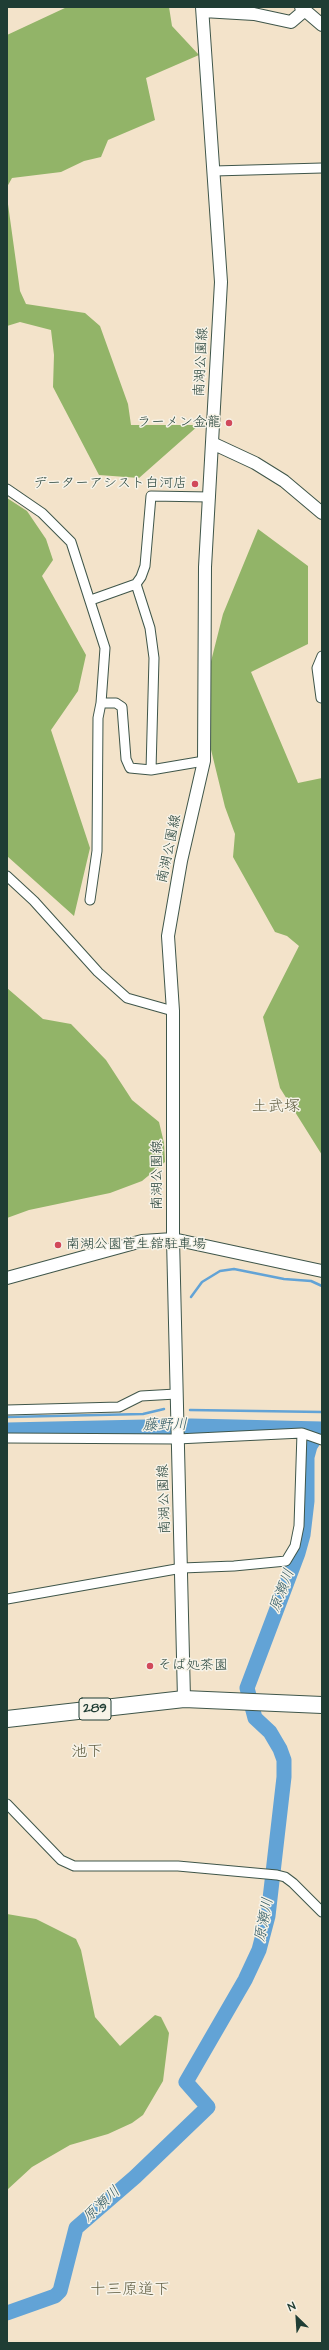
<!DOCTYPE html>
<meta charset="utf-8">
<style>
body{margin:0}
#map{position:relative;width:329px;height:2350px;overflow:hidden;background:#f3e3ca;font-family:"Architects Daughter",sans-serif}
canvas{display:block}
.frame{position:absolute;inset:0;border:8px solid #1f3d34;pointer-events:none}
.north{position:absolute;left:277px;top:2298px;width:40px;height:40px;-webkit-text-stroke:3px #f7f3e8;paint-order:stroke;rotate:335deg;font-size:11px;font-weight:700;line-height:16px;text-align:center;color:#1f3d34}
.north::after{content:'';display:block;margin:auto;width:14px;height:18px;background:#1f3d34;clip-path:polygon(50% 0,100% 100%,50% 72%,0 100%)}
</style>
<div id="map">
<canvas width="329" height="2350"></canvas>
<div class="frame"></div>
<div class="north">N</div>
</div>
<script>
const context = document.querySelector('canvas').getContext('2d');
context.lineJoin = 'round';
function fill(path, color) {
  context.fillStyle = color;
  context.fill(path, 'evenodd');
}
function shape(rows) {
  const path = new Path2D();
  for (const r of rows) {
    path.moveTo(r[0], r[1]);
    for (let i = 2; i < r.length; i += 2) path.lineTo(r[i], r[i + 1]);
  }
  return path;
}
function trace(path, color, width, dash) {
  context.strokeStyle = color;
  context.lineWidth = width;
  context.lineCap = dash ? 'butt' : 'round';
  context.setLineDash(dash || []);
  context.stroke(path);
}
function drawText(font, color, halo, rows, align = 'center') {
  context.font = font + ' "Architects Daughter","Klee One",sans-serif';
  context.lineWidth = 3;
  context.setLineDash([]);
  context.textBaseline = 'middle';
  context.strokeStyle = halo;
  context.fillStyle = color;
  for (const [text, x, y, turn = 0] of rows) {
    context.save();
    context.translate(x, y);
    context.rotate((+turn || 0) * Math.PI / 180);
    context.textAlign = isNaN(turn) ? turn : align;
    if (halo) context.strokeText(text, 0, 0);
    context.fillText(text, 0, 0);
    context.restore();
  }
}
const forest = shape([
 [67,7,169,7,172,26,199,55,146,78,155,120,108,140,101,157,84,161,61,172,12,178,7,187,7,35],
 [7,197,20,291,26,304,85,313,100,326,128,404,131,425,199,425,139,478,99,475,53,387,54,355,51,330,20,322,7,326],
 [7,498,27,511,46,539,53,560,42,576,86,655,78,691,51,730,90,848,74,916,7,856],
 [258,529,308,566,308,644,251,672,298,783,322,778,322,1155,280,1088,263,1017,299,946,287,936,275,932,233,857,235,834,225,807,204,721,203,693,223,614],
 [7,988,43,1019,71,1024,106,1060,132,1100,159,1122,164,1143,165,1162,142,1181,110,1193,29,1210,7,1218],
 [7,1914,36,1919,76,1939,81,1950,95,2017,120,2046,155,2015,161,2017,169,2033,163,2081,143,2115,132,2123,108,2134,70,2145,32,2167,7,2190]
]);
const stream = shape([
 [191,1297,202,1282,220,1271,234,1269,284,1279,311,1281,322,1286],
 [190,1410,322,1412],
 [7,1417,143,1414,164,1409]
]);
const river = shape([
 [7,1430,191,1426,322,1429],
 [7,2313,55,2296,60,2291,76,2228,135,2177,208,2107,186,2082,245,1980,259,1950,268,1916,284,1777,284,1760,280,1749,270,1732,255,1718,247,1688,298,1553,303,1535,307,1501,307,1457,310,1446,321,1429]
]);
const street = shape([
 [214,171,322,168],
 [7,489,42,513,71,542,105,648,101,703,98,718,97,851,90,900],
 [136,584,150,628,154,658,151,770],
 [91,600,136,584,141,577,145,566,151,496,210,497],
 [321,698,317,668,322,656],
 [101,703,116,703,122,707,126,759,130,768,151,770,204,761],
 [7,876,34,901,98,972,127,998,173,1011],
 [7,1410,119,1407,141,1396,176,1394],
 [7,1438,177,1439,302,1433,322,1440],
 [7,1599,182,1568,234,1566,286,1561,295,1546,299,1526,302,1433],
 [7,1804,61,1860,74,1866,178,1866,277,1875,285,1877,293,1883,322,1912]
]);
const secondary = shape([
 [301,7,322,25],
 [203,11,254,14,291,22,305,10],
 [212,443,255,463,284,481,322,513],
 [7,1278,142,1241,173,1239,322,1271],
 [184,1699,173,1239,173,1011,168,936,181,861,204,761,205,567,221,282,202,7]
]);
const highway = shape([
 [7,1719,184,1699,322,1705]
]);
const markers = [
 [229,423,4,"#d1495b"],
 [195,484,4,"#d1495b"],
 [58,1245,4,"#d1495b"],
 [150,1666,4,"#d1495b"]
];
const shields = [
 [95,1709,32]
];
const shieldNames = [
 ["289",95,1709]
];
const streetNames = [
 ["南湖公園線",202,362,-87],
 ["南湖公園線",170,849,-78],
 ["南湖公園線",158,1175,-90],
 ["南湖公園線",165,1499,-92]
];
const poiNames = [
 ["ラーメン金龍",221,423],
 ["データーアシスト白河店",187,484],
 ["南湖公園菅生舘駐車場",66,1245,"left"],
 ["そば処茶園",158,1666,"left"]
];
const waterNames = [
 ["藤野川",165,1426,-1],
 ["原瀬川",283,1591,-69],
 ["原瀬川",265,1920,-79],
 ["原瀬川",102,2205,-43]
];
const quarterNames = [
 ["土武塚",276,1108],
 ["池下",87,1753],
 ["十三原道下",130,2291]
];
fill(forest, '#92b468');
trace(stream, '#62a3d6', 2.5);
trace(river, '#62a3d6', 15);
trace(street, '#3f564a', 11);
trace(secondary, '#3f564a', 14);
trace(highway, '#3f564a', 18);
trace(street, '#fff', 9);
trace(secondary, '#fff', 12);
trace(highway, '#fff', 16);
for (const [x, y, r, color] of markers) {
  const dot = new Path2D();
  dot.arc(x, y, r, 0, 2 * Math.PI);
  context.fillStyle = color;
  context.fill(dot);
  trace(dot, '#f7f3e8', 1.5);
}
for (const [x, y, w] of shields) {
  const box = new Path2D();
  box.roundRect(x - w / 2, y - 11, w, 22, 3);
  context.fillStyle = '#f7f3e8';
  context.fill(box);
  trace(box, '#1f3d34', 1);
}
drawText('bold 13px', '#1f3d34', null, shieldNames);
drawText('14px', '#1f3d34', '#f7f3e8', streetNames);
drawText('14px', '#1f3d34', '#f7f3e8', poiNames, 'right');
drawText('italic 15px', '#335c65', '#f7f3e8', waterNames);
drawText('16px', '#636146', '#f7f3e8', quarterNames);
</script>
